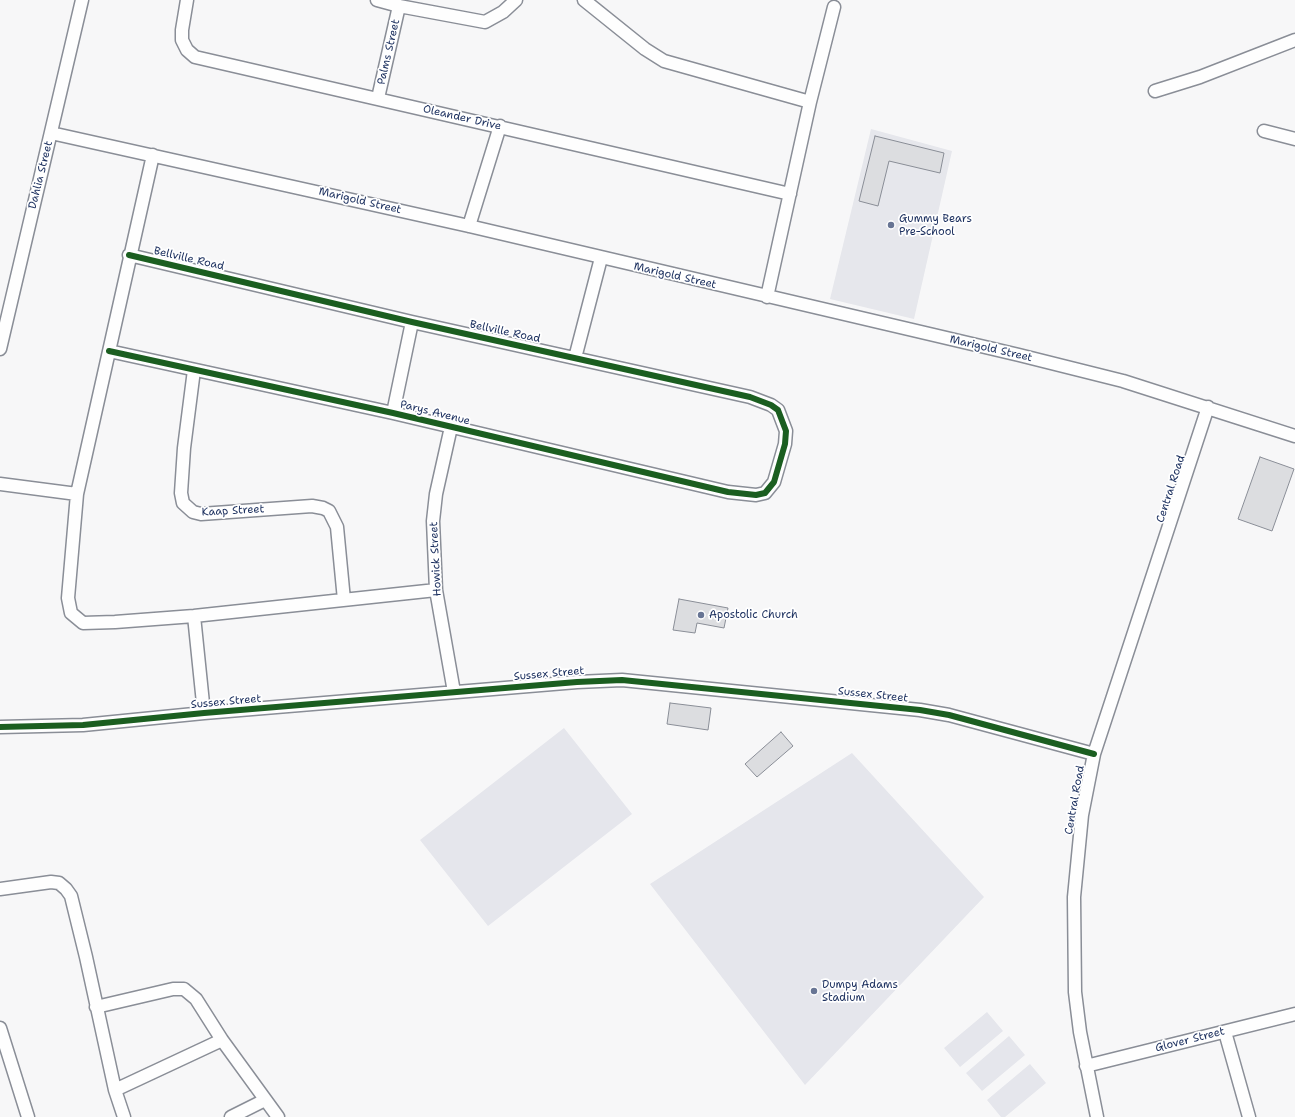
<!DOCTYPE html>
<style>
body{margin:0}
canvas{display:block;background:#f7f7f8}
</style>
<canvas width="1295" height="1117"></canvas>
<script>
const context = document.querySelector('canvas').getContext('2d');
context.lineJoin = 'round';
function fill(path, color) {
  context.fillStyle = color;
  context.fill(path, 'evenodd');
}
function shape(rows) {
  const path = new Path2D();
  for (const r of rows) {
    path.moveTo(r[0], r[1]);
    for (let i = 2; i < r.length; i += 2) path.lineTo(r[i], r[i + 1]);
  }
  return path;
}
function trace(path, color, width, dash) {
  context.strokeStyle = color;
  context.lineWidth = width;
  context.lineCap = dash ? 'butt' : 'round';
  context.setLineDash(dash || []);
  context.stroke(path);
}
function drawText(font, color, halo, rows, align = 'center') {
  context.font = font + ' "Shantell Sans",sans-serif';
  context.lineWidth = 3.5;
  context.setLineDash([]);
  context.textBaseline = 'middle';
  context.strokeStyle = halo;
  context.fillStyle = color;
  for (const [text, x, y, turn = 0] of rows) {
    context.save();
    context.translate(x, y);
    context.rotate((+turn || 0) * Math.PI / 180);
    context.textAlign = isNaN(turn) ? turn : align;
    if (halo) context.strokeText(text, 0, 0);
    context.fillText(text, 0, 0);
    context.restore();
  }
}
const built = shape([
 [871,129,952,151,914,319,830,299]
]);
const green = shape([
 [564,728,632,814,488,926,420,840],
 [852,753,984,897,805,1085,650,884],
 [987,1012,1003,1031,960,1067,944,1048],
 [1009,1036,1025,1055,982,1091,966,1073],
 [1030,1064,1046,1083,1005,1117,1001,1117,987,1100]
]);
const building = shape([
 [875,136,944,153,940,173,889,161,878,206,859,201,875,136],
 [1260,457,1294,469,1272,531,1238,519,1260,457],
 [679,599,728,608,724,628,697,623,695,633,673,630,679,599],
 [670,703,711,708,708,730,667,724,670,703],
 [781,732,793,746,757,777,745,764,781,732]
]);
const minor = shape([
 [187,0,182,30,182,40,187,50,195,57,790,194],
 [377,0,399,6,485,22,503,12,516,0],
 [584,0,645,49,664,61,810,102],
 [1155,91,1200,77,1295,40],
 [378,98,399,6],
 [1264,131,1295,139],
 [51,133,469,226,1019,355,1123,381,1295,436],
 [153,155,77,494,68,598,71,613,83,623,115,622,194,616,436,590],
 [469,226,500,126],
 [767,297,810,102,834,7],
 [0,349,82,0],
 [109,351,393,413,728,492,756,495,765,493,774,482,785,444,786,431,778,410,771,405,750,397,412,322,129,255],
 [575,358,601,258],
 [194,370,184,448,181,493,183,503,193,512,201,514,312,506,323,508,329,511,337,527,344,600],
 [393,413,412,322],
 [451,427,436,494,433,521,436,590,454,692],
 [0,484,77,494],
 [194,616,204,713],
 [0,727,83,725,204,713,577,682,622,680,920,710,949,715,1094,754],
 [0,889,51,882,59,883,66,889,71,896,86,957,115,1090,124,1117],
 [96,1007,173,989,184,989,196,999,222,1040,278,1117],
 [0,1028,28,1117],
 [1225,1032,1249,1117],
 [1086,1066,1295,1014],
 [115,1090,222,1040],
 [231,1117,265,1100],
 [1097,1117,1080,1032,1075,992,1074,897,1082,815,1094,754,1208,407]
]);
const cycleway = shape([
 [109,351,393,413,728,492,756,495,765,493,774,482,785,444,786,431,778,410,771,405,750,397,412,322,129,255],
 [0,727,83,725,204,713,577,682,622,680,920,710,949,715,1094,754]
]);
const markers = [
 [891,225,4,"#687594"],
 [701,615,4,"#687594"],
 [814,991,4,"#687594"]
];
const streetNames = [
 ["Palms Street",389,52,-77],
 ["Oleander Drive",462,118,13],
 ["Dahlia Street",41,175,-76],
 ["Marigold Street",360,201,13],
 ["Bellville Road",189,259,13],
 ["Marigold Street",675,276,13],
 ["Bellville Road",505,332,12],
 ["Marigold Street",991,349,13],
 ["Parys Avenue",435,413,14],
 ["Central Road",1171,489,-72],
 ["Kaap Street",233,511,-3],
 ["Howick Street",436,559,-93],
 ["Sussex Street",549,674,-5],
 ["Sussex Street",873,695,6],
 ["Sussex Street",226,702,-5],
 ["Central Road",1075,800,-80],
 ["Glover Street",1190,1040,-14]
];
const poiNames = [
 ["Gummy Bears",899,219],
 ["Pre-School",899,232],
 ["Apostolic Church",709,615],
 ["Dumpy Adams",822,985],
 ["Stadium",822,998]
];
fill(built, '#e6e7ec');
fill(green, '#e5e6ec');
fill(building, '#dcdde0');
trace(building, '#8a8e97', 1);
trace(minor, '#8a8e97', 15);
trace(minor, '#fefefe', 12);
trace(cycleway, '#1b5e20', 6);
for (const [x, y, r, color] of markers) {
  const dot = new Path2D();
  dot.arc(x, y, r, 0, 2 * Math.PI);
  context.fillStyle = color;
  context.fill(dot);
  trace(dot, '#fff', 1.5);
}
drawText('11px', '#1b2f5e', '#fff', streetNames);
drawText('11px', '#1b2f5e', '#fff', poiNames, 'left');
</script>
